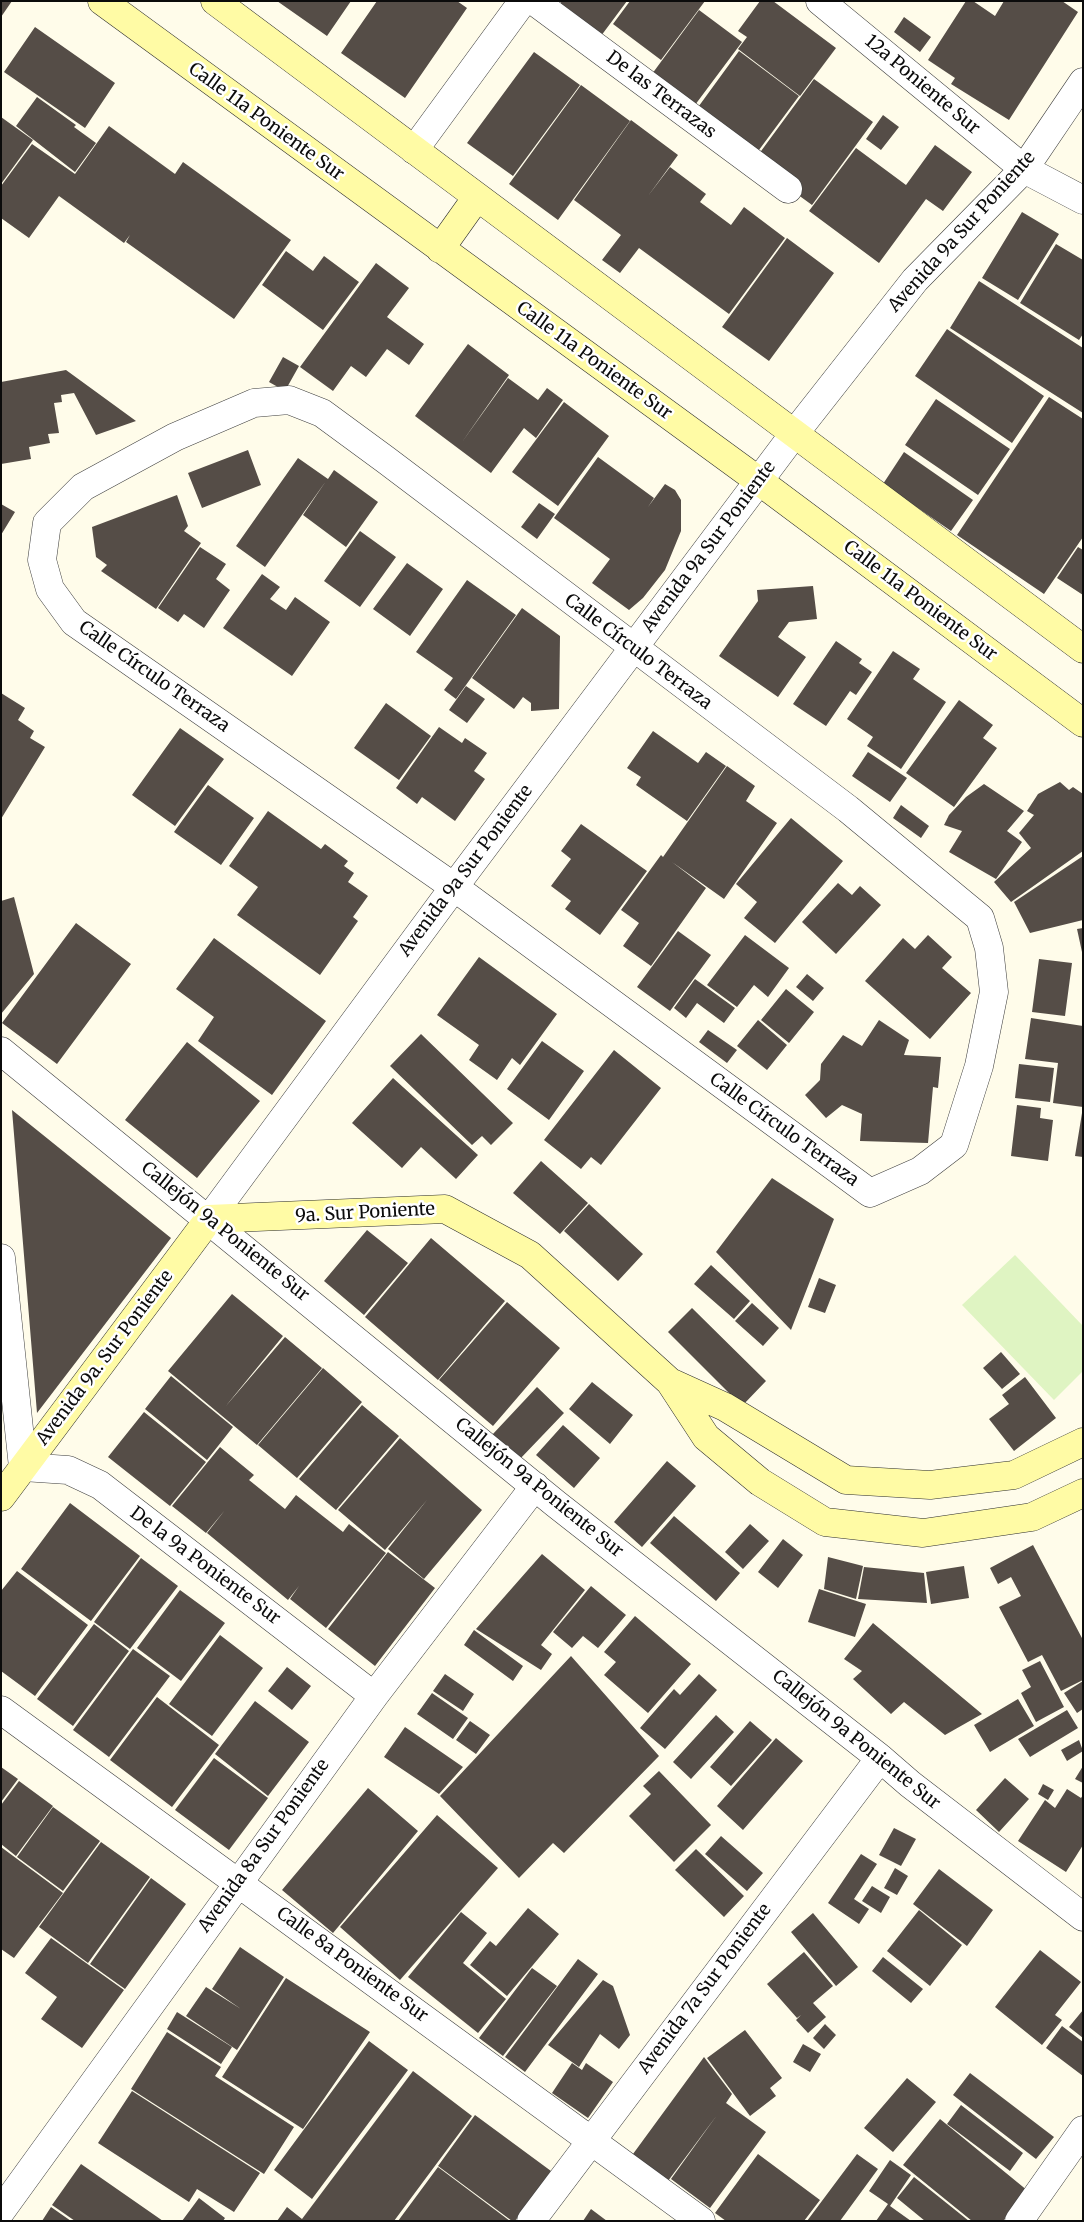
<!DOCTYPE html>
<meta charset="utf-8">
<style>
body{margin:0}
#map{position:relative;width:1084px;height:2222px;overflow:hidden;background:#fffcea;font-family:Merriweather,serif}
canvas{display:block}
.frame{position:absolute;inset:0;border:2px solid #0b0b0b;pointer-events:none}
</style>
<div id="map">
<canvas width="1084" height="2222"></canvas>
<div class="frame"></div>
</div>
<script>
const context = document.querySelector('canvas').getContext('2d');
context.lineJoin = 'round';
function fill(path, color) {
  context.fillStyle = color;
  context.fill(path, 'evenodd');
}
function shape(rows) {
  const path = new Path2D();
  for (const r of rows) {
    path.moveTo(r[0], r[1]);
    for (let i = 2; i < r.length; i += 2) path.lineTo(r[i], r[i + 1]);
  }
  return path;
}
function trace(path, color, width, dash) {
  context.strokeStyle = color;
  context.lineWidth = width;
  context.lineCap = dash ? 'butt' : 'round';
  context.setLineDash(dash || []);
  context.stroke(path);
}
function drawText(font, color, halo, rows, align = 'center') {
  context.font = font + ' Merriweather,serif';
  context.lineWidth = 5;
  context.setLineDash([]);
  context.textBaseline = 'middle';
  context.strokeStyle = halo;
  context.fillStyle = color;
  for (const [text, x, y, turn = 0] of rows) {
    context.save();
    context.translate(x, y);
    context.rotate((+turn || 0) * Math.PI / 180);
    context.textAlign = isNaN(turn) ? turn : align;
    if (halo) context.strokeText(text, 0, 0);
    context.fillText(text, 0, 0);
    context.restore();
  }
}
const pitch = shape([
 [1015,1255,1083,1326,1083,1371,1054,1400,962,1305]
]);
const building = shape([
 [1,1,12,1,1,17],
 [277,1,351,1,327,36],
 [377,1,457,1,467,8,405,98,341,53],
 [562,1,627,1,598,40,556,9],
 [630,1,705,1,661,60,613,24],
 [760,1,773,1,836,48,800,96,738,49,747,37,738,31],
 [966,1,973,1,995,16,1004,1,1062,1,1078,12,1009,120,951,84,955,78,928,60],
 [699,10,742,42,695,105,652,74],
 [904,17,931,37,920,52,894,32],
 [35,27,115,83,85,128,4,72],
 [739,51,799,96,756,154,696,110],
 [534,52,580,85,513,176,467,143],
 [814,79,873,122,812,205,753,162],
 [581,85,630,121,558,220,509,184],
 [37,97,76,125,74,127,96,143,75,172,16,126],
 [883,115,899,127,881,150,866,139],
 [1,117,33,140,1,184],
 [631,120,678,155,648,196,670,167,706,194,700,202,731,225,744,207,785,238,729,314,639,248,620,273,602,260,621,235,574,200],
 [109,126,175,174,183,162,291,240,234,319,126,242,130,235,124,243,59,196,29,238,1,218,1,186,32,144,75,174],
 [935,145,972,172,943,211,926,199,879,263,809,211,856,148,906,185],
 [1022,212,1059,234,1018,300,982,278],
 [787,238,834,273,769,361,722,327],
 [1056,244,1083,260,1083,334,1079,340,1020,303],
 [286,251,313,271,324,256,359,282,323,330,262,285],
 [376,263,409,288,387,317,424,344,409,365,387,349,366,377,351,366,333,391,300,367],
 [979,281,1083,348,1083,413,950,328],
 [947,329,1044,396,1012,443,915,376],
 [468,344,509,375,462,442,508,378,538,400,547,388,563,400,536,438,524,428,491,473,415,416],
 [283,357,299,366,285,391,269,382],
 [66,370,136,421,96,435,74,393,61,395,62,402,54,403,59,433,48,434,50,443,29,447,31,459,1,464,1,382],
 [1049,397,1083,419,1083,537,1044,594,957,535],
 [936,399,1010,449,978,495,905,445],
 [564,402,609,436,558,506,512,472],
 [248,450,261,485,202,508,188,473],
 [904,452,973,500,951,531,883,484],
 [598,457,654,498,648,507,665,484,675,490,681,500,681,531,665,570,643,598,629,610,592,583,610,559,554,518],
 [298,458,328,479,334,470,378,502,346,547,303,515,326,481,265,567,236,546],
 [177,495,188,526,184,531,201,543,156,609,101,571,107,565,96,557,92,527],
 [539,503,555,514,537,539,521,527],
 [1,504,15,512,1,535],
 [360,531,396,557,360,607,324,581],
 [200,547,226,564,216,579,230,590,204,628,184,614,178,622,158,608],
 [1078,547,1083,550,1083,595,1057,578],
 [407,563,443,589,410,636,373,609],
 [262,574,280,587,270,599,286,610,295,597,330,622,292,676,223,628],
 [467,580,516,615,456,699,444,690,453,678,416,652],
 [813,586,817,619,789,622,778,637,806,657,778,697,719,656,758,601,757,590],
 [522,608,560,636,559,709,531,711,531,703,523,697,514,709,472,678],
 [836,641,862,659,859,663,872,672,856,695,850,691,826,726,793,704],
 [893,651,920,669,913,679,946,702,901,769,867,746,873,737,847,719],
 [466,686,485,699,467,723,449,710],
 [1,693,25,708,18,720,34,731,30,738,45,747,1,819],
 [959,700,993,725,983,738,997,748,954,807,906,773],
 [386,703,431,736,399,780,354,748],
 [439,727,462,743,465,738,487,753,474,771,485,779,455,821,422,797,417,804,396,788],
 [180,728,224,759,175,826,132,795],
 [653,731,698,763,706,752,726,766,687,821,636,785,641,777,627,768],
 [868,752,907,778,890,802,852,776],
 [727,766,755,786,746,801,777,823,724,899,672,862,706,888,651,966,623,946,639,923,621,910,661,855,663,857],
 [1060,782,1069,790,1073,787,1083,794,1083,851,1011,902,994,882,1031,848,1019,833,1034,815,1027,811,1038,794],
 [984,784,1024,811,1007,831,1022,842,996,879,949,852,962,831,944,825,949,815,966,797],
 [208,785,254,818,221,865,174,832],
 [901,805,929,826,921,838,893,818],
 [268,811,321,849,325,844,348,861,344,866,354,873,348,882,368,896,353,917,358,921,320,975,237,915,258,887,229,866],
 [791,818,843,861,775,943,744,918,757,902,736,884],
 [581,824,647,871,600,935,565,909,571,901,551,886,571,859,561,851],
 [1083,856,1083,920,1030,933,1014,902],
 [838,883,852,895,860,886,881,905,836,954,802,922],
 [14,897,34,974,1,1014,1,901],
 [76,923,131,964,57,1064,2,1023],
 [1083,928,1083,952,1082,952,1077,929],
 [678,931,711,955,670,1011,637,987],
 [745,935,789,968,768,997,754,985,737,1007,707,985],
 [928,935,952,957,942,968,971,993,930,1039,865,981,903,938,915,949],
 [214,938,326,1021,272,1095,198,1041,214,1017,176,989],
 [479,957,557,1014,520,1065,512,1058,497,1080,469,1060,479,1045,437,1015],
 [1039,959,1072,963,1065,1016,1032,1012],
 [807,974,824,988,813,1001,796,987],
 [695,979,735,1008,724,1023,697,1003,686,1018,674,1008],
 [786,989,814,1012,789,1043,761,1020],
 [1031,1018,1083,1026,1083,1107,1053,1103,1058,1063,1025,1059],
 [758,1020,787,1045,767,1070,737,1046],
 [879,1020,909,1040,904,1055,941,1057,938,1088,933,1087,928,1143,860,1141,862,1114,842,1105,826,1118,805,1095,820,1080,821,1064,843,1035,862,1046],
 [708,1030,737,1050,727,1063,699,1042],
 [421,1034,513,1123,491,1145,482,1136,472,1145,390,1066],
 [542,1041,584,1071,549,1120,507,1089],
 [187,1042,260,1101,197,1178,125,1120],
 [614,1050,661,1088,601,1165,591,1157,581,1169,544,1140],
 [1019,1064,1054,1068,1050,1102,1015,1098],
 [393,1078,478,1155,456,1179,421,1147,402,1168,352,1123],
 [1017,1105,1041,1108,1040,1118,1053,1120,1048,1161,1011,1156],
 [12,1110,171,1238,37,1413],
 [1082,1113,1083,1113,1083,1157,1075,1156],
 [541,1161,588,1203,560,1234,513,1193],
 [772,1178,834,1219,791,1330,716,1252],
 [589,1204,643,1254,618,1281,564,1231],
 [367,1230,408,1263,364,1315,324,1281],
 [431,1238,505,1301,438,1380,365,1317],
 [711,1265,750,1301,734,1319,694,1284],
 [819,1278,836,1285,825,1313,808,1307],
 [232,1294,283,1336,225,1407,285,1337,322,1368,257,1445,168,1371],
 [507,1302,560,1348,493,1426,439,1380],
 [752,1303,779,1328,763,1346,735,1321],
 [692,1308,766,1381,742,1406,668,1332],
 [1001,1352,1020,1374,1002,1389,983,1368],
 [323,1368,362,1402,297,1478,258,1445],
 [171,1376,233,1427,207,1460,145,1409],
 [1025,1377,1056,1418,1014,1451,989,1419,1009,1404,1002,1395],
 [592,1382,633,1415,610,1444,569,1409],
 [537,1387,564,1413,519,1460,492,1435],
 [362,1405,399,1436,336,1510,299,1479],
 [144,1412,206,1462,170,1506,108,1457],
 [563,1425,600,1458,574,1488,536,1455],
 [400,1438,482,1510,424,1579,388,1549,427,1500,385,1550,338,1510],
 [220,1447,254,1475,249,1480,285,1509,296,1495,343,1532,349,1524,386,1553,326,1628,290,1599,299,1586,288,1600,207,1533,225,1510,206,1533,172,1506],
 [667,1461,696,1486,642,1547,614,1522],
 [70,1503,140,1556,91,1621,21,1569],
 [674,1516,740,1573,716,1601,650,1543],
 [750,1524,769,1541,743,1569,725,1552],
 [783,1539,803,1555,778,1588,758,1572],
 [1033,1545,1083,1640,1083,1680,1061,1691,1042,1655,1028,1662,999,1607,1021,1596,1011,1577,998,1584,990,1568],
 [388,1552,435,1588,375,1666,328,1629],
 [542,1554,585,1590,541,1645,552,1654,541,1670,476,1629],
 [828,1557,863,1566,856,1599,824,1589],
 [141,1558,178,1586,130,1649,94,1622],
 [964,1566,969,1598,931,1604,926,1572],
 [864,1567,924,1573,927,1603,858,1599],
 [17,1571,88,1625,35,1696,1,1671,1,1591],
 [591,1586,626,1615,598,1648,583,1636,572,1648,553,1632],
 [819,1589,866,1604,855,1637,808,1622],
 [180,1590,225,1623,181,1681,137,1648],
 [635,1616,691,1664,648,1713,604,1675,616,1662,604,1652],
 [873,1623,982,1714,945,1735,904,1702,891,1714,853,1679,862,1671,844,1659],
 [94,1624,129,1651,73,1726,37,1699],
 [474,1630,523,1666,513,1681,464,1645],
 [220,1635,263,1668,212,1736,169,1704],
 [133,1649,170,1676,109,1757,73,1730],
 [571,1656,659,1756,564,1853,553,1843,519,1878,440,1796],
 [1040,1661,1064,1707,1036,1722,1021,1693,1031,1687,1022,1670],
 [287,1667,311,1686,292,1710,268,1691],
 [445,1674,474,1694,463,1711,433,1691],
 [699,1674,717,1690,665,1749,640,1728,674,1689,680,1695],
 [1083,1681,1083,1709,1077,1713,1064,1693],
 [432,1693,468,1718,453,1739,417,1714],
 [157,1697,219,1745,172,1807,110,1760],
 [1018,1699,1034,1726,990,1752,974,1725],
 [255,1701,309,1742,268,1796,215,1754],
 [1067,1710,1078,1728,1030,1757,1018,1739],
 [716,1715,734,1732,691,1779,673,1762],
 [470,1721,490,1735,476,1754,456,1740],
 [750,1721,772,1740,731,1786,710,1767],
 [405,1727,463,1767,439,1794,384,1757],
 [776,1738,803,1761,743,1830,717,1806],
 [1079,1740,1083,1751,1067,1761,1061,1750],
 [214,1758,268,1798,229,1850,175,1810],
 [1083,1766,1083,1783,1075,1779],
 [1,1767,18,1779,1,1802],
 [659,1771,711,1825,674,1862,629,1816,651,1794,643,1786],
 [1005,1778,1029,1799,999,1832,976,1810],
 [19,1781,53,1806,16,1856,1,1844,1,1805],
 [1043,1784,1054,1790,1048,1800,1038,1794],
 [368,1788,418,1831,333,1933,282,1890],
 [1067,1789,1081,1798,1083,1795,1083,1845,1066,1872,1018,1841,1045,1800,1055,1808],
 [53,1807,100,1841,63,1891,17,1857],
 [437,1815,498,1868,400,1980,340,1927],
 [894,1828,916,1839,901,1866,879,1855],
 [721,1836,763,1873,747,1891,705,1854],
 [101,1842,150,1877,88,1963,39,1927],
 [1,1847,63,1893,14,1958,1,1949],
 [696,1849,744,1896,724,1917,675,1870],
 [861,1854,877,1864,854,1899,869,1909,859,1924,828,1903],
 [895,1868,908,1876,897,1895,884,1888],
 [939,1869,993,1910,967,1946,913,1904],
 [151,1878,186,1904,125,1989,90,1964],
 [872,1886,890,1897,881,1913,862,1901],
 [528,1908,559,1934,507,1996,470,1965,490,1941,496,1946],
 [919,1910,962,1945,930,1986,887,1951],
 [461,1912,487,1933,463,1963,506,1999,478,2033,408,1977],
 [813,1913,858,1967,836,1986,791,1932],
 [51,1938,124,1990,82,2048,41,2019,57,1997,25,1973],
 [240,1947,284,1977,237,2050,186,2016,206,1987,241,2009,212,1989],
 [1040,1950,1081,1982,1055,2015,1062,2020,1042,2045,995,2007],
 [804,1952,833,1986,813,2003,826,2017,808,2033,796,2020,801,2015,797,2018,767,1984],
 [883,1957,923,1989,911,2003,872,1971],
 [578,1959,598,1974,525,2072,505,2057],
 [532,1968,557,1986,503,2056,479,2038],
 [286,1978,370,2032,303,2129,222,2077],
 [603,1980,613,1986,630,2035,619,2049,600,2034,579,2067,548,2045],
 [1083,2010,1083,2038,1069,2027],
 [177,2012,232,2047,221,2064,167,2029],
 [825,2024,836,2035,824,2049,813,2038],
 [1062,2026,1083,2042,1083,2076,1046,2048],
 [745,2030,782,2078,770,2088,776,2096,750,2116,707,2058],
 [167,2032,221,2067,215,2076,294,2127,264,2174,131,2089],
 [369,2041,408,2070,312,2199,274,2170],
 [803,2044,821,2054,810,2072,793,2062],
 [704,2057,732,2094,726,2103,766,2132,710,2208,671,2179,717,2115,668,2181,633,2154],
 [572,2063,582,2070,586,2063,613,2082,588,2118,552,2093],
 [413,2071,472,2116,394,2221,277,2221,287,2207,302,2219],
 [970,2073,1054,2137,1036,2159,953,2095],
 [907,2078,936,2102,893,2152,864,2128],
 [132,2091,260,2173,234,2212,197,2189,189,2202,98,2143],
 [961,2105,1023,2153,1010,2171,947,2124],
 [475,2115,551,2171,515,2221,512,2221,438,2166],
 [940,2119,1028,2191,1003,2221,972,2221,903,2165],
 [758,2154,820,2200,804,2221,726,2221,715,2213],
 [857,2154,878,2169,840,2221,807,2221],
 [890,2160,911,2175,890,2206,911,2221,876,2221,888,2204,869,2191],
 [81,2164,163,2221,75,2221,52,2205],
 [438,2167,510,2221,398,2221],
 [914,2177,969,2221,925,2221,897,2198],
 [199,2198,225,2218,223,2221,182,2221],
 [51,2207,71,2221,42,2221],
 [591,2209,607,2221,583,2221]
]);
const street = shape([
 [534,1,788,189],
 [820,1,1024,169,1083,200],
 [414,150,523,1],
 [289,400,322,413,386,460,848,809,980,918,989,948,994,992,979,1066,954,1145,920,1171,870,1193,454,887,74,622,50,589,42,560,47,523,83,487,175,437,254,403,289,400],
 [1,1051,556,1504,880,1758,910,1784,1083,1917],
 [209,1219,454,887,794,434,915,280,1024,169,1083,82],
 [1,1258,23,1467,68,1470,100,1485,374,1696],
 [1,1710,701,2221],
 [1,2211,374,1696,535,1486],
 [531,2221,880,1758],
 [1019,2221,1083,2130]
]);
const secondary = shape([
 [102,1,759,481,1083,723],
 [215,1,1083,649],
 [440,249,477,197],
 [670,1382,725,1407,846,1480,930,1485,1014,1475,1083,1442],
 [1,1497,209,1219,445,1209,530,1255,670,1382,706,1437,760,1482,825,1522,923,1533,1032,1517,1083,1493]
]);
const streetNames = [
 ["12a Poniente Sur",922,85,40],
 ["De las Terrazas",661,95,37],
 ["Calle 11a Poniente Sur",266,122,36],
 ["Avenida 9a Sur Poniente",962,232,-48],
 ["Calle 11a Poniente Sur",594,361,36],
 ["Avenida 9a Sur Poniente",709,547,-53],
 ["Calle 11a Poniente Sur",920,601,37],
 ["Calle Círculo Terraza",638,652,37],
 ["Calle Círculo Terraza",154,677,35],
 ["Avenida 9a Sur Poniente",466,871,-53],
 ["Calle Círculo Terraza",784,1130,36],
 ["9a. Sur Poniente",365,1213,-3],
 ["Callejón 9a Poniente Sur",225,1232,39],
 ["Avenida 9a. Sur Poniente",105,1358,-53],
 ["Callejón 9a Poniente Sur",539,1488,39],
 ["De la 9a Poniente Sur",205,1566,37],
 ["Callejón 9a Poniente Sur",856,1740,39],
 ["Avenida 8a Sur Poniente",264,1846,-54],
 ["Calle 8a Poniente Sur",352,1965,36],
 ["Avenida 7a Sur Poniente",705,1989,-53]
];
fill(pitch, '#dff4c2');
fill(building, '#554d47');
trace(street, '#3e3e3e', 29);
trace(secondary, '#2d2d2d', 29);
trace(street, '#fff', 28);
trace(secondary, '#fffba5', 28);
drawText('18px', '#0b0b0b', '#fff', streetNames);
</script>
